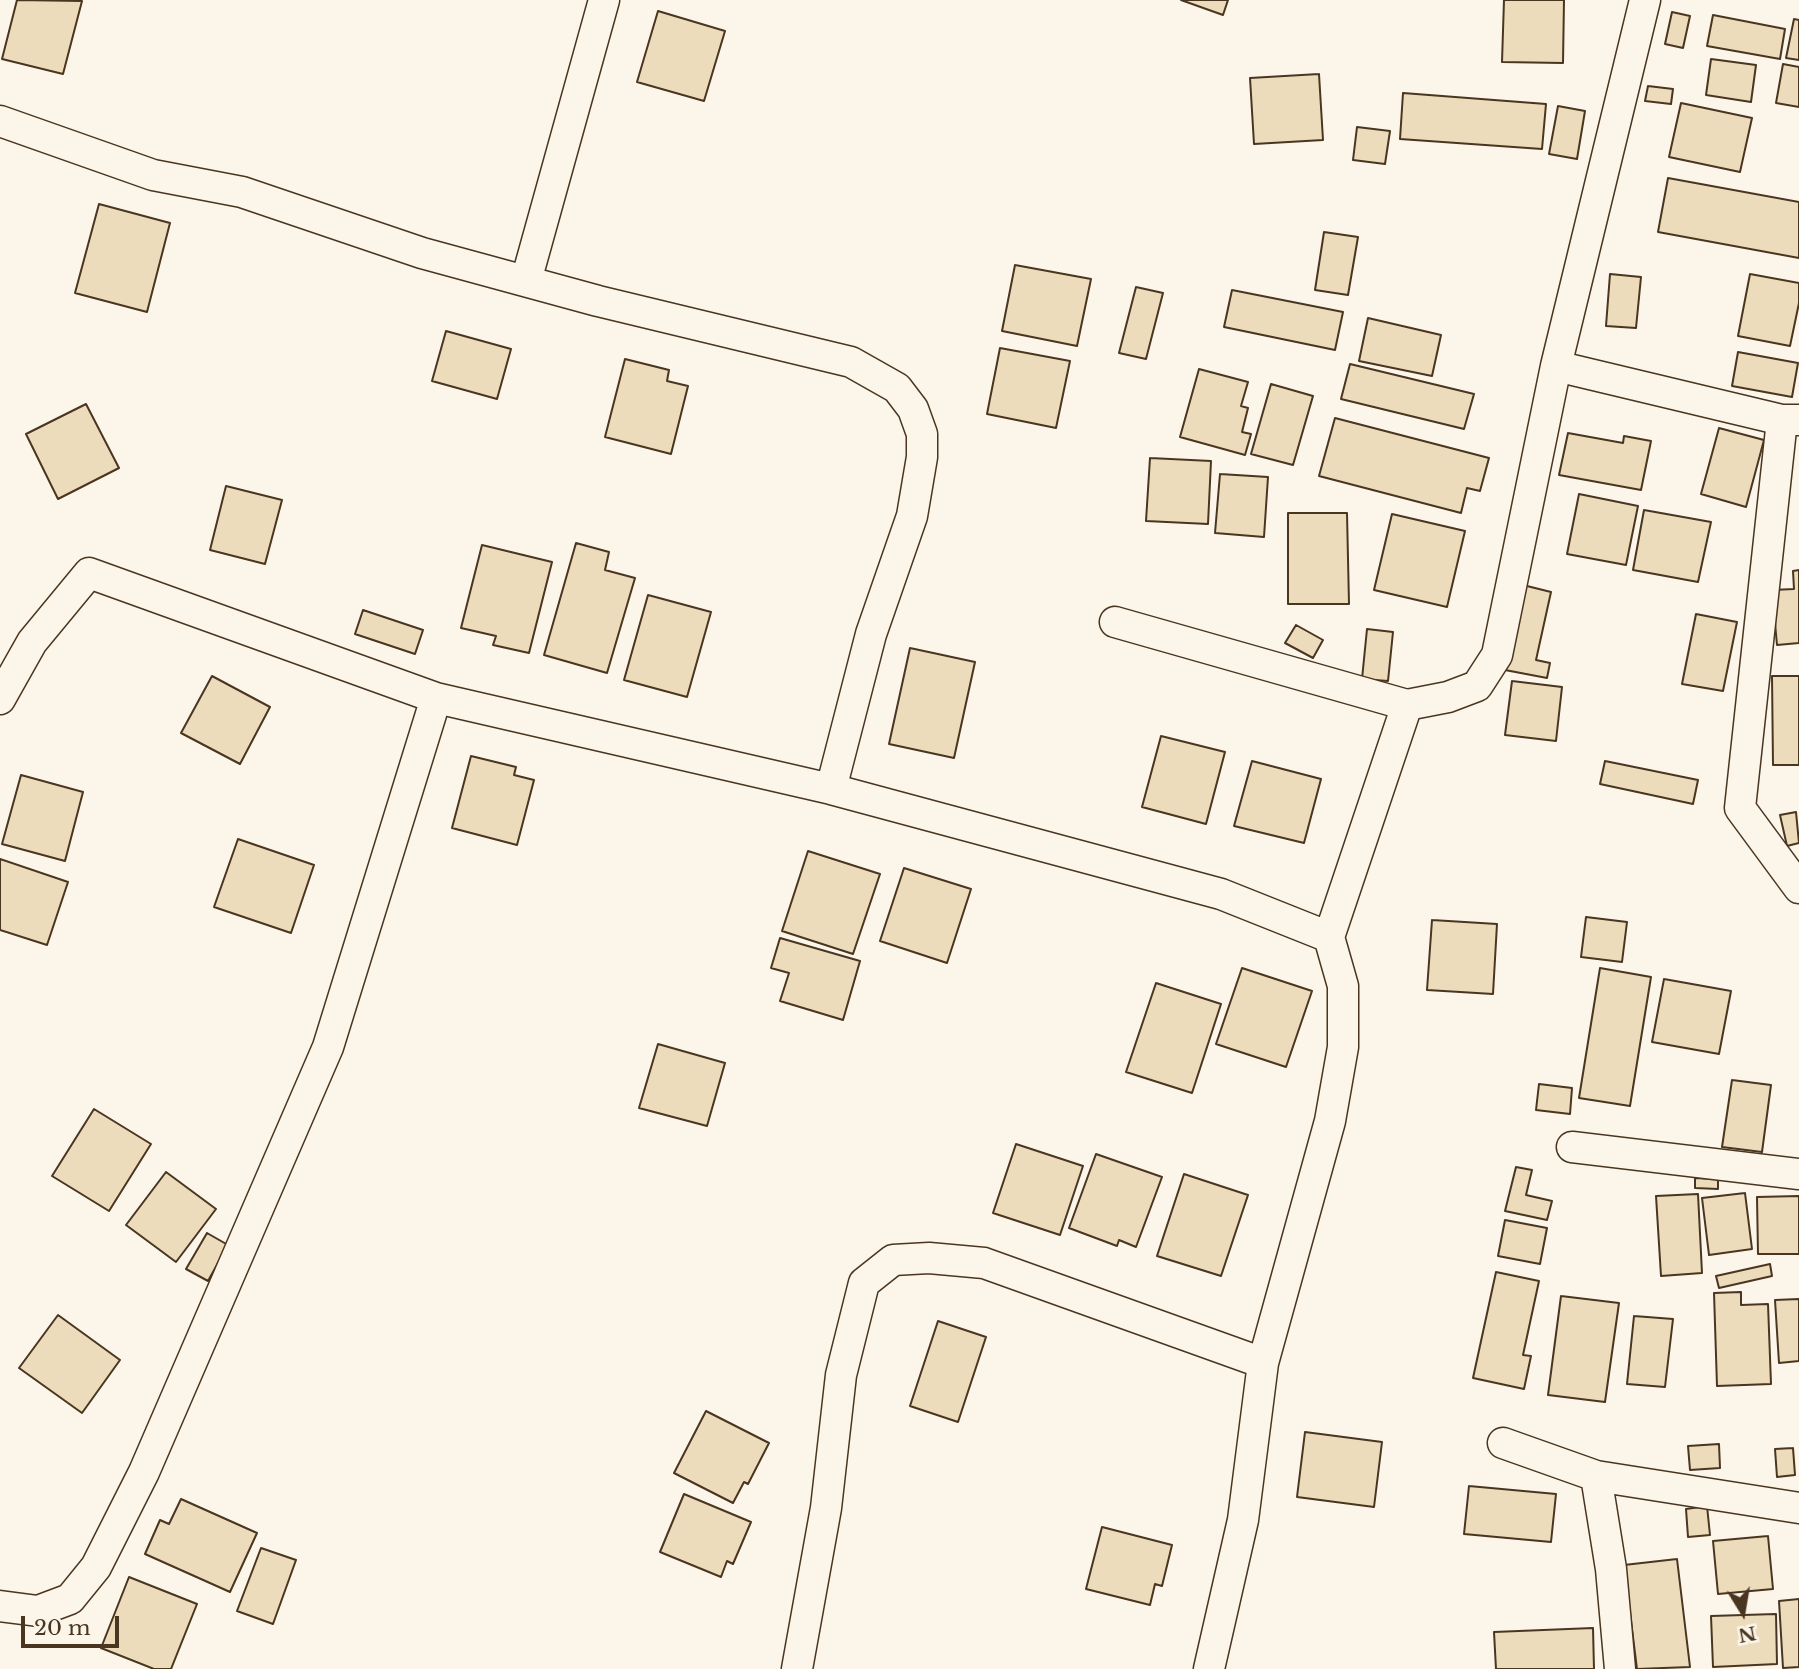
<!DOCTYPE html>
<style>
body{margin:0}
#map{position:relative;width:1799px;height:1669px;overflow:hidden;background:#fbf6e9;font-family:"Libre Baskerville",serif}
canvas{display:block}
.north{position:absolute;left:1708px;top:1578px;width:70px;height:70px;-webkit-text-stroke:5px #fbf6e9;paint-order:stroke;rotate:169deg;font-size:19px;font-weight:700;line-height:28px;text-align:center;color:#4a3520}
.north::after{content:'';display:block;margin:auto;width:24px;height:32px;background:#4a3520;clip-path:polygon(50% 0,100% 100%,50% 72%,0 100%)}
.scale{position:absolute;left:21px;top:1616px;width:98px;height:32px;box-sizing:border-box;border:4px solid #4a3520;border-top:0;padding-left:9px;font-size:21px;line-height:24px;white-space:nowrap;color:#4a3520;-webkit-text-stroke:5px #fbf6e9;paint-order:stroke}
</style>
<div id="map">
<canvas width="1799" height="1669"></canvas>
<div class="north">N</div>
<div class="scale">20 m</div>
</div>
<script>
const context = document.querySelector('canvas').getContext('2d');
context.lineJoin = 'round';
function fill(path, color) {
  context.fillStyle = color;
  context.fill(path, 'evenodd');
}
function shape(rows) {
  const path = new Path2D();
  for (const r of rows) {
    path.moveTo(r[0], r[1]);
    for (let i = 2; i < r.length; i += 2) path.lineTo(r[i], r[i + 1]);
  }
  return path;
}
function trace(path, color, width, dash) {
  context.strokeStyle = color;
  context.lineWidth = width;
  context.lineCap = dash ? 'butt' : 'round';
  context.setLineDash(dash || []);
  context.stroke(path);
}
const building = shape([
 [17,0,82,1,63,74,2,59,17,0],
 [1181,0,1228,0,1223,15,1181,0],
 [1504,0,1564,0,1563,63,1502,62,1504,0],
 [658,11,725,31,704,101,637,82,658,11],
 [1672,12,1690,16,1683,48,1665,44,1672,12],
 [1713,15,1785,29,1780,59,1707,46,1713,15],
 [1794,19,1799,20,1799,60,1786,58,1794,19],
 [1711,59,1756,65,1751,102,1706,95,1711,59],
 [1783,64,1799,67,1799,107,1776,103,1783,64],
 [1319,74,1323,140,1254,144,1250,78,1319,74],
 [1648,86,1673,89,1671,104,1645,101,1648,86],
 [1403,93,1546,104,1542,149,1400,139,1403,93],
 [1681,103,1752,118,1740,172,1669,157,1681,103],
 [1558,106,1585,111,1577,159,1549,154,1558,106],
 [1357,127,1390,131,1385,164,1353,160,1357,127],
 [1668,178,1799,202,1799,258,1658,232,1668,178],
 [99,204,170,223,147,312,75,293,99,204],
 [1324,232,1358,237,1348,295,1315,290,1324,232],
 [1015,265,1091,279,1077,346,1002,331,1015,265],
 [1610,274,1641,277,1636,328,1606,326,1610,274],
 [1750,274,1799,283,1799,303,1790,346,1738,336,1750,274],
 [1136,287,1163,293,1146,359,1119,353,1136,287],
 [1232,290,1343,312,1335,350,1224,327,1232,290],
 [1368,318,1441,335,1432,376,1359,361,1368,318],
 [446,331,511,349,497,399,432,381,446,331],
 [1000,348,1070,361,1056,428,987,414,1000,348],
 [1738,352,1798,363,1792,397,1732,386,1738,352],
 [625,359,669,370,667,381,688,386,671,454,605,437,625,359],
 [1350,364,1474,394,1464,429,1341,399,1350,364],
 [1199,369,1248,382,1241,406,1248,408,1242,432,1251,434,1245,455,1180,437,1199,369],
 [1271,384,1313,396,1293,465,1251,454,1271,384],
 [86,404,119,468,58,499,26,434,86,404],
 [1335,418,1489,458,1480,491,1467,488,1461,513,1319,476,1335,418],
 [1719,428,1764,440,1746,507,1701,494,1719,428],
 [1568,433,1623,443,1624,436,1651,441,1641,490,1559,475,1568,433],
 [1150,458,1211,461,1208,524,1146,521,1150,458],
 [1220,474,1268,477,1264,537,1215,533,1220,474],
 [226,486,282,500,265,564,210,550,226,486],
 [1579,494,1638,506,1626,565,1567,554,1579,494],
 [1644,510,1711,522,1698,582,1633,570,1644,510],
 [1288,513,1347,513,1349,604,1288,604,1288,513],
 [1392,514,1465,531,1447,607,1374,590,1392,514],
 [576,543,609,552,605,570,635,578,607,673,544,655,576,543],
 [482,545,552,562,529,653,493,645,496,636,461,628,482,545],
 [1799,570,1799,643,1777,645,1772,590,1794,589,1793,571,1799,570],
 [1523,585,1551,592,1536,660,1550,663,1547,678,1505,670,1523,585],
 [648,595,711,612,687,697,624,680,648,595],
 [363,610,423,630,415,654,355,634,363,610],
 [1696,614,1737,622,1723,691,1682,684,1696,614],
 [1296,625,1323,640,1313,658,1285,643,1296,625],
 [1367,629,1393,632,1388,681,1362,679,1367,629],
 [910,648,975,662,954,758,889,744,910,648],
 [212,676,270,707,240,764,181,733,212,676],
 [1772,676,1799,676,1799,765,1773,765,1772,676],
 [1512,681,1562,687,1556,741,1505,735,1512,681],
 [1161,736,1225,752,1206,824,1142,807,1161,736],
 [471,756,516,767,514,775,534,780,517,845,452,828,471,756],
 [1252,761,1321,779,1304,843,1234,826,1252,761],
 [1605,761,1698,780,1693,804,1600,784,1605,761],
 [21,775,83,792,65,861,2,844,21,775],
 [1796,812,1799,843,1787,846,1780,815,1796,812],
 [238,839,314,865,291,933,214,907,238,839],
 [808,851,880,874,853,954,782,931,808,851],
 [0,859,68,882,47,945,0,930,0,859],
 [904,868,971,889,947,963,880,941,904,868],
 [1586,917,1627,922,1622,962,1581,957,1586,917],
 [1432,920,1497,924,1493,994,1427,990,1432,920],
 [780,938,860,961,843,1020,780,1001,789,973,771,968,780,938],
 [1242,968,1312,991,1286,1067,1216,1044,1242,968],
 [1600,968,1651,977,1630,1106,1579,1098,1600,968],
 [1664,979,1731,991,1719,1054,1652,1042,1664,979],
 [1156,983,1221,1004,1192,1093,1126,1072,1156,983],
 [658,1044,725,1063,707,1126,639,1108,658,1044],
 [1732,1080,1771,1085,1762,1152,1722,1147,1732,1080],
 [1539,1084,1572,1088,1570,1114,1536,1110,1539,1084],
 [94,1109,151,1144,109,1211,52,1176,94,1109],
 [1016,1144,1083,1166,1060,1235,993,1213,1016,1144],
 [1096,1154,1162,1177,1136,1247,1119,1240,1117,1246,1069,1228,1096,1154],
 [1516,1167,1532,1170,1526,1195,1552,1201,1547,1220,1505,1211,1516,1167],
 [166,1172,216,1209,176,1262,126,1225,166,1172],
 [1184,1174,1248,1195,1221,1276,1157,1256,1184,1174],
 [1695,1178,1718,1179,1718,1189,1695,1188,1695,1178],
 [1745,1193,1752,1249,1709,1255,1702,1198,1745,1193],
 [1698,1194,1702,1273,1661,1276,1656,1196,1698,1194],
 [1799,1196,1799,1254,1758,1254,1757,1197,1799,1196],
 [1505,1220,1547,1228,1540,1264,1498,1256,1505,1220],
 [207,1233,228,1245,208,1281,186,1269,207,1233],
 [1770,1264,1772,1276,1719,1288,1716,1276,1770,1264],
 [1496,1272,1539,1281,1523,1355,1531,1356,1524,1389,1473,1378,1496,1272],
 [1741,1292,1741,1305,1768,1304,1771,1384,1717,1386,1714,1293,1741,1292],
 [1561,1296,1619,1303,1605,1402,1548,1395,1561,1296],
 [1799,1299,1799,1361,1779,1363,1775,1300,1799,1299],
 [58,1315,120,1360,82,1413,19,1368,58,1315],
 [1634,1316,1673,1319,1665,1387,1627,1384,1634,1316],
 [938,1321,986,1337,958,1422,910,1406,938,1321],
 [706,1411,769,1443,748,1484,744,1482,733,1503,674,1473,706,1411],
 [1305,1432,1382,1442,1374,1507,1297,1497,1305,1432],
 [1719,1444,1720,1468,1690,1470,1688,1446,1719,1444],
 [1793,1448,1795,1475,1777,1477,1775,1449,1793,1448],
 [1469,1486,1556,1494,1551,1542,1464,1534,1469,1486],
 [684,1494,751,1522,733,1564,727,1561,721,1577,660,1552,684,1494],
 [181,1499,257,1533,230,1592,145,1554,160,1520,169,1524,181,1499],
 [1707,1506,1710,1535,1688,1537,1686,1509,1707,1506],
 [1102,1527,1172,1545,1162,1586,1155,1584,1150,1605,1086,1589,1102,1527],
 [1768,1536,1773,1589,1718,1594,1713,1541,1768,1536],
 [261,1548,296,1560,273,1624,237,1611,261,1548],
 [1677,1559,1690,1667,1637,1669,1624,1565,1677,1559],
 [129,1577,197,1604,171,1669,154,1669,101,1648,129,1577],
 [1799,1599,1799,1667,1783,1668,1779,1601,1799,1599],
 [1776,1614,1777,1664,1713,1667,1711,1616,1776,1614],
 [1593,1628,1594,1669,1496,1669,1494,1632,1593,1628]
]);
const street = shape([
 [0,121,153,175,242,192,422,253,598,301,851,362,897,388,913,409,922,434,922,457,912,516,871,634,831,789],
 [526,281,604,0],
 [1556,366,1782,420,1799,420],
 [1782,420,1740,808,1799,888],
 [1115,622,1407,705,1448,697,1477,686,1497,655,1556,366,1645,0],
 [0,699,32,642,89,573,436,698,831,789,1221,894,1329,937,1343,986,1343,1047,1330,1121,1263,1363,1243,1520,1209,1669],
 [1329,937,1407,705],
 [1572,1147,1799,1174],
 [1503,1443,1596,1476,1799,1508],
 [1596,1476,1611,1569,1620,1669],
 [0,1606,38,1611,70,1599,96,1567,144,1472,328,1047,436,698],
 [797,1669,826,1508,841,1375,864,1283,893,1260,929,1258,984,1263,1263,1363]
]);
fill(building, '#ecdcbc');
trace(building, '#4a3520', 2);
trace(street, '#4a3520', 33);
trace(street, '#fbf6e9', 30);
</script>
